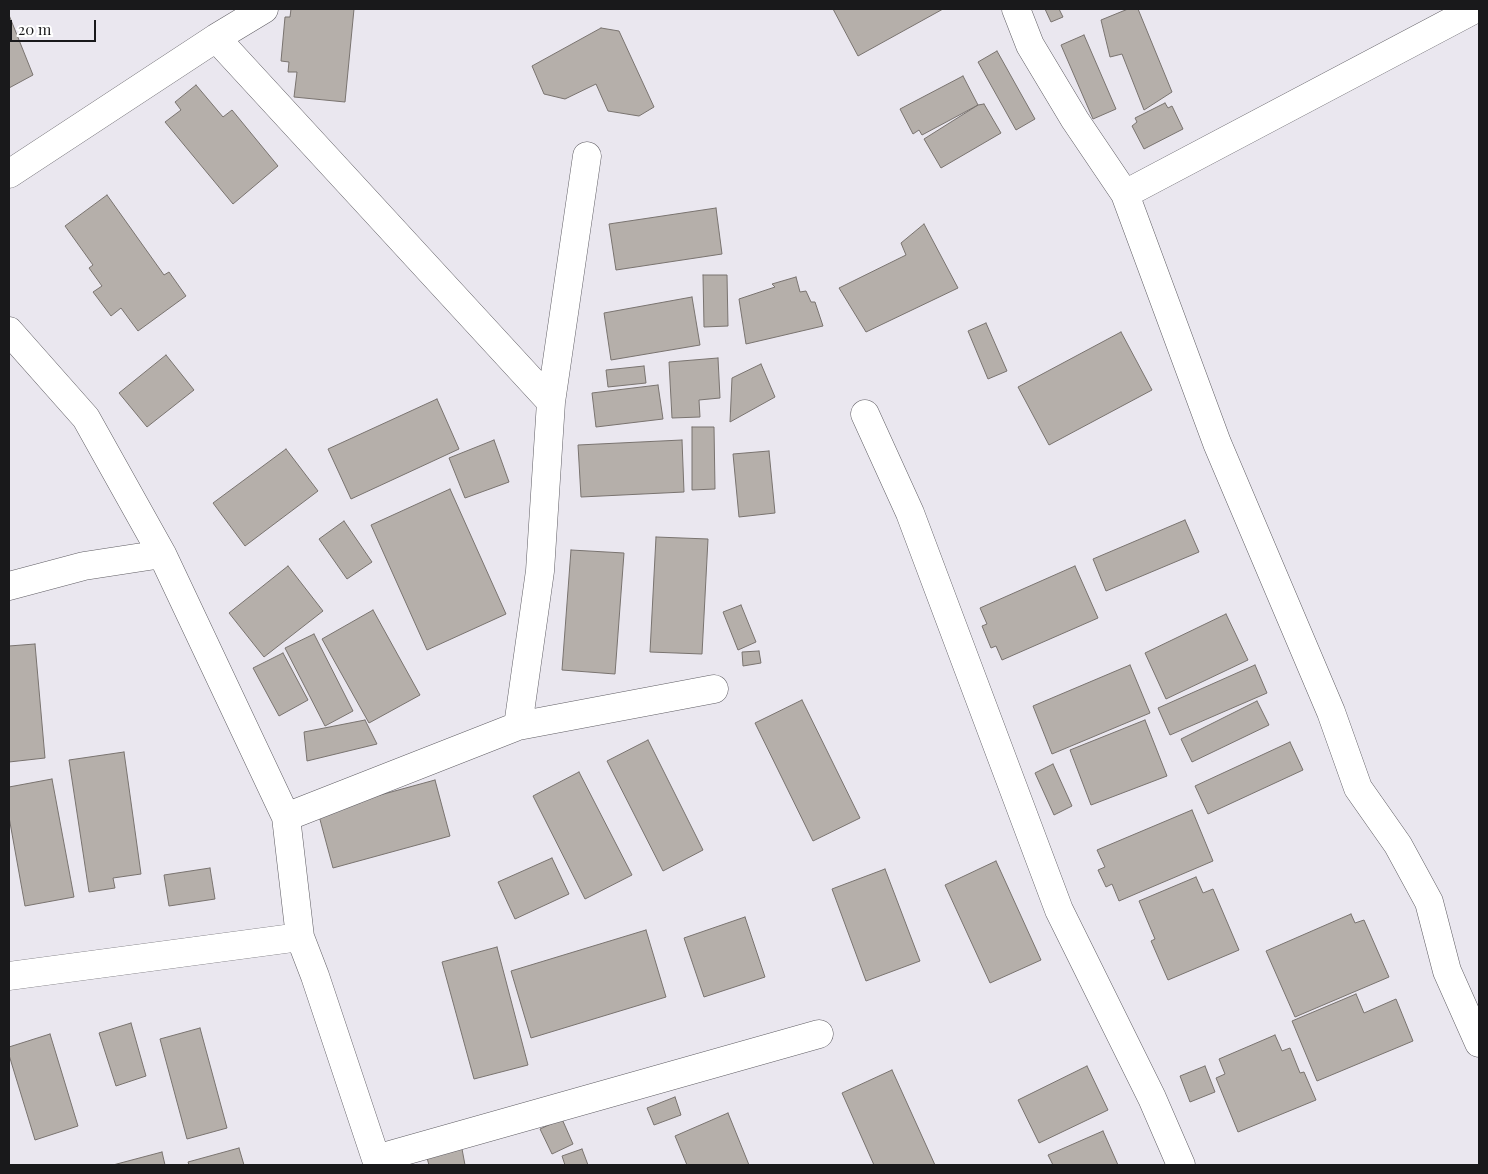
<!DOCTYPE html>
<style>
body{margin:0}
#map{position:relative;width:1488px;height:1174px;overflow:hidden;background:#eae7ef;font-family:"Playfair Display",serif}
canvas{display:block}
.frame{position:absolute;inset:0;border:10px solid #19191b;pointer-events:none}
.scale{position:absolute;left:10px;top:20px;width:86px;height:22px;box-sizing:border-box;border:2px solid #19191b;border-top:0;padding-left:6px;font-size:15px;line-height:18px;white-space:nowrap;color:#19191b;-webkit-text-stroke:4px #fff;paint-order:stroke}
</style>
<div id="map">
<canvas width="1488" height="1174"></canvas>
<div class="frame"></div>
<div class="scale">20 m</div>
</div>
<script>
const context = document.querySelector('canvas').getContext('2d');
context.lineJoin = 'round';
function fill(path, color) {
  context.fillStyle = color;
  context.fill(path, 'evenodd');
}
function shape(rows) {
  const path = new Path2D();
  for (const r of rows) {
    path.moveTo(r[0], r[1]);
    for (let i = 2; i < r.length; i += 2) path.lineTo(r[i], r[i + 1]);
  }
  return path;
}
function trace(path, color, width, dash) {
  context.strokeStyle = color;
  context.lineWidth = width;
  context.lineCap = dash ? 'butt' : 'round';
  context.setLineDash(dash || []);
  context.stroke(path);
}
const building = shape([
 [291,9,354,9,345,102,294,97,297,72,288,72,289,62,281,61,285,17,290,17,291,9],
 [833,9,943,9,858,56,833,9],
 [1045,9,1059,9,1063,17,1051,22,1045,9],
 [1128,9,1138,9,1172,92,1144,110,1122,54,1110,57,1101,20,1128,9],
 [9,15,33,75,9,88,9,15],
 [601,28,619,31,654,107,639,116,608,111,596,84,565,99,544,94,532,66,601,28],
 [1084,35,1116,109,1093,119,1061,45,1084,35],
 [997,51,1035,119,1016,130,978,62,997,51],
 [963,76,978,105,922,135,919,130,913,134,900,109,963,76],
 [196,85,223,117,232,110,278,166,233,204,165,122,181,110,175,102,196,85],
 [1165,103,1168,108,1172,106,1183,129,1144,149,1132,126,1137,122,1135,118,1165,103],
 [984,104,1001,133,941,168,924,139,978,105,984,104],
 [107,195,164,275,169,272,186,296,138,331,121,308,111,316,93,292,102,286,89,268,93,265,65,226,107,195],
 [716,208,722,254,616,270,609,224,716,208],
 [924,224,958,288,866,332,839,288,906,255,901,243,924,224],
 [703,275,727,275,728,326,704,327,703,275],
 [796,277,800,292,806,291,811,302,815,302,823,326,746,344,739,299,775,287,772,284,796,277],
 [692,297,700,345,611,360,604,313,692,297],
 [986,323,1007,371,988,379,968,331,986,323],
 [1121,332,1152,390,1049,445,1018,387,1121,332],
 [166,355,194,390,147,427,119,393,166,355],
 [718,358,720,398,699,400,700,417,672,418,669,362,718,358],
 [761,364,775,397,730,422,732,378,761,364],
 [644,366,646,383,608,387,606,370,644,366],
 [658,385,663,419,596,427,592,393,658,385],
 [437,399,459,449,351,499,328,449,437,399],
 [692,427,714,427,715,489,692,490,692,427],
 [494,440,509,482,465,498,449,458,494,440],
 [682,440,684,492,581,497,578,445,682,440],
 [286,449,318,491,245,546,213,503,286,449],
 [769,451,775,513,739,517,733,454,769,451],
 [450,489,506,614,427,650,371,525,450,489],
 [1185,520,1199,552,1106,591,1093,559,1185,520],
 [344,521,372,562,347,579,319,539,344,521],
 [656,537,708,539,702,654,650,652,656,537],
 [571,550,624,553,615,674,562,670,571,550],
 [288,566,323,611,264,657,229,613,288,566],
 [1075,566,1098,618,1002,660,996,646,991,648,982,626,987,624,980,608,1075,566],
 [741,605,756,642,738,650,723,612,741,605],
 [373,610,420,695,369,723,322,639,373,610],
 [1226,614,1248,660,1166,699,1145,653,1226,614],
 [314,634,353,711,325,726,285,648,314,634],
 [35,644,45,758,9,762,9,646,35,644],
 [759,651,761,663,743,666,742,652,759,651],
 [283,653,308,700,279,716,253,668,283,653],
 [1130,665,1150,713,1052,754,1033,706,1130,665],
 [1255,665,1267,693,1170,735,1158,708,1255,665],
 [802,700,860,818,813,841,755,723,802,700],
 [1257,701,1269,725,1192,762,1181,739,1257,701],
 [365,720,377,744,307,761,304,732,365,720],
 [1145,720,1167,776,1091,805,1070,750,1145,720],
 [648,740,703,850,663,871,607,761,648,740],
 [1290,742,1303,770,1208,814,1195,786,1290,742],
 [124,752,141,874,113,878,115,888,89,892,69,760,124,752],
 [1053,764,1072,806,1054,815,1035,773,1053,764],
 [579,772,632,875,585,899,533,796,579,772],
 [52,779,74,897,25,906,9,817,9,787,52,779],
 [435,780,450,836,333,868,318,812,435,780],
 [1192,810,1213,861,1119,901,1112,884,1106,887,1098,870,1105,867,1097,850,1192,810],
 [552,858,569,894,515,919,498,882,552,858],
 [996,861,1041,960,990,983,945,885,996,861],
 [210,868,215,899,169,906,164,875,210,868],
 [885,869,920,961,866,981,832,889,885,869],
 [1196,877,1203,893,1213,889,1239,950,1168,980,1151,941,1155,939,1139,901,1196,877],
 [1351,914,1355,923,1364,920,1389,977,1295,1017,1266,951,1351,914],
 [745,917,765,977,704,997,684,938,745,917],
 [646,930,666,997,531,1038,511,971,646,930],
 [497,947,528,1065,474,1079,442,962,497,947],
 [1356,994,1364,1013,1396,999,1413,1041,1317,1081,1292,1021,1356,994],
 [131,1023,146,1076,116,1086,99,1033,131,1023],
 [200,1028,227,1128,187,1139,160,1039,200,1028],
 [50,1034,78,1126,35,1140,9,1055,9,1047,50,1034],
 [1275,1035,1282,1051,1290,1048,1300,1073,1304,1072,1316,1100,1238,1132,1216,1078,1225,1074,1219,1059,1275,1035],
 [1087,1066,1108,1110,1039,1143,1018,1100,1087,1066],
 [1205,1066,1215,1092,1190,1102,1180,1076,1205,1066],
 [892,1070,935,1165,874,1165,842,1093,892,1070],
 [675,1097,681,1115,654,1125,647,1108,675,1097],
 [728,1113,749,1165,687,1165,675,1136,728,1113],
 [562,1119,573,1144,552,1154,540,1129,562,1119],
 [1103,1131,1118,1165,1053,1165,1048,1155,1103,1131],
 [239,1148,244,1165,189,1165,188,1162,239,1148],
 [462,1149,465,1165,429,1165,427,1158,462,1149],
 [582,1149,588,1165,565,1165,562,1156,582,1149],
 [162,1152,165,1165,113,1165,162,1152]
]);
const minor = shape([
 [1016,9,1030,45,1075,120,1125,194,1217,443,1331,712,1358,788,1398,845,1429,902,1447,971,1479,1043],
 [216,38,551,402],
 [9,174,216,38,264,9],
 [1125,194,1475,9],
 [9,331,86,418,162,554,286,817,300,937,315,976,378,1165],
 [865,414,910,513,1059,910,1152,1098,1181,1165],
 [9,586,84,566,162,554],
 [518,726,540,571,551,402,587,156],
 [286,817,518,726,714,689],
 [9,976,300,937],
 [376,1159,819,1034]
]);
fill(building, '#b5afaa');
trace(building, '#79736f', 1);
trace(minor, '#605e64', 29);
trace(minor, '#fff', 28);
</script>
